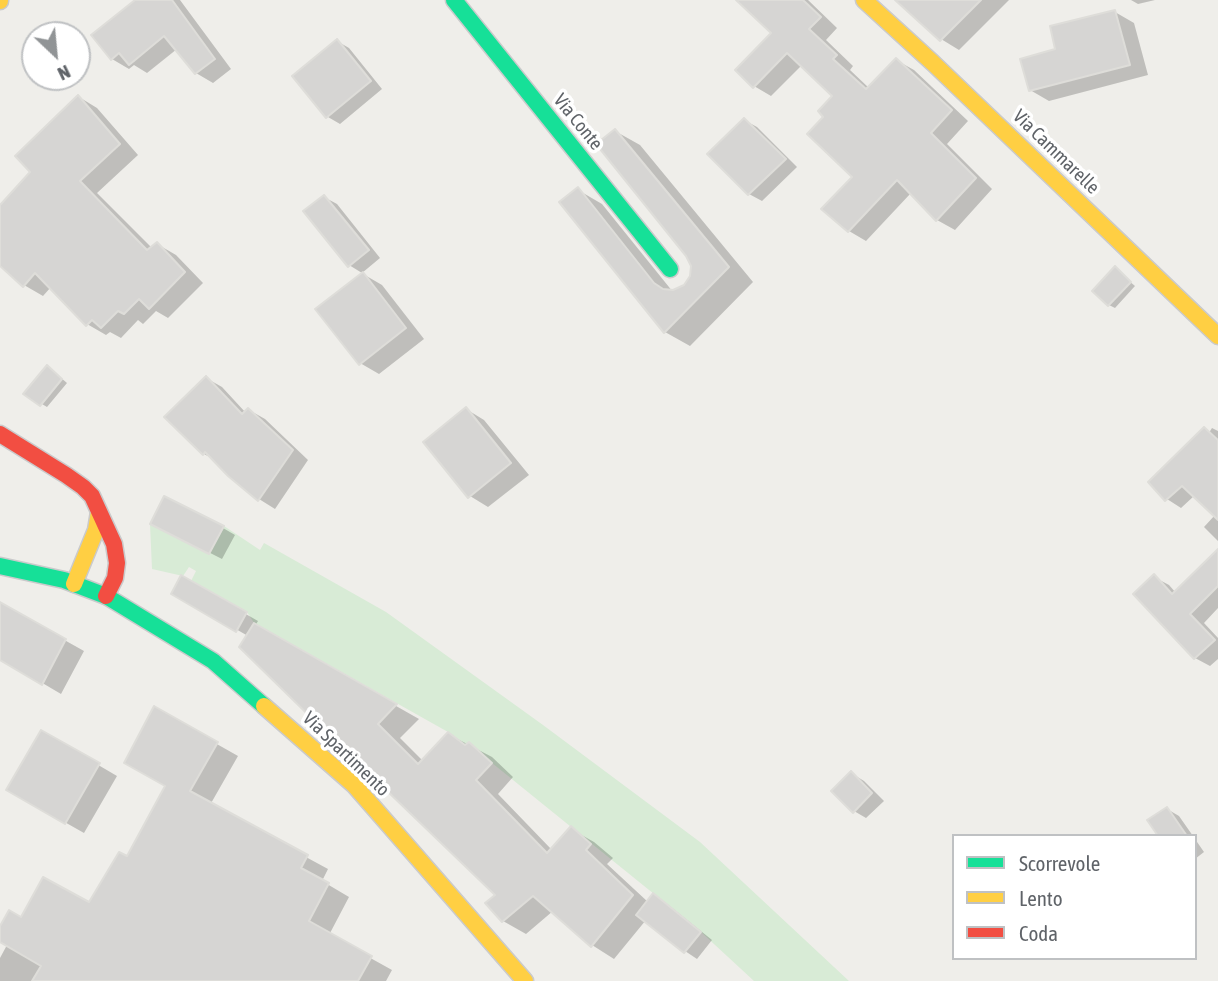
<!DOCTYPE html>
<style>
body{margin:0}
#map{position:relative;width:1218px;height:981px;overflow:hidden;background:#efeeea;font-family:"Asap Condensed",sans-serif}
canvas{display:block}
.legend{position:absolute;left:952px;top:834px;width:245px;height:126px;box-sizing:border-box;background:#fff;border:2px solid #bfc1c3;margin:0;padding:9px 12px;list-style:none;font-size:21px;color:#5f6368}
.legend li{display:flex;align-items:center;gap:14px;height:35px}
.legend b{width:35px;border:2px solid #bfc1c3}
.north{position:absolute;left:21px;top:21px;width:70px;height:70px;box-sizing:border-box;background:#fff;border:2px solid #bfc1c3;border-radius:50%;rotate:154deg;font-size:19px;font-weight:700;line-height:28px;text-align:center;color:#5f6368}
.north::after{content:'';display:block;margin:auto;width:24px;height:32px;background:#919496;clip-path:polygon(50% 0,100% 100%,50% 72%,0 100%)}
</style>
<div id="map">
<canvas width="1218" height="981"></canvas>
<ul class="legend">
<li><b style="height:9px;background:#16e098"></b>Scorrevole</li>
<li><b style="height:9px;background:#ffcf43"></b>Lento</li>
<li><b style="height:9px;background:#f24e42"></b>Coda</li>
</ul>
<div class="north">N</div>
</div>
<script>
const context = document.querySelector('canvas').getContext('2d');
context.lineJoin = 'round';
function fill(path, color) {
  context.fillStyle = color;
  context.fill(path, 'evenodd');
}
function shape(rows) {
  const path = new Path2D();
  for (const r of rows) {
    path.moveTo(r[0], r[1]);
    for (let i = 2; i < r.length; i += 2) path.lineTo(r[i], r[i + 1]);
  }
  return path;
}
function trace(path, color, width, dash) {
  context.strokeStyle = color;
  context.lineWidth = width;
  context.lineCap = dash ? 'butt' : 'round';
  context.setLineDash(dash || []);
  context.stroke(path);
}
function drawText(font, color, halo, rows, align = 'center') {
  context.font = font + ' "Asap Condensed",sans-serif';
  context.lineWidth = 7;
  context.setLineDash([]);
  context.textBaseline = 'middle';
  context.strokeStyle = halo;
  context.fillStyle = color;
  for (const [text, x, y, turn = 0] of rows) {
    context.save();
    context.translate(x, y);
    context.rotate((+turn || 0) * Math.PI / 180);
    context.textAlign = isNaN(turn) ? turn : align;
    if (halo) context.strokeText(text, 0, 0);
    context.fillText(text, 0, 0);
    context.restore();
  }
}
const green = shape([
 [150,524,224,526,260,550,264,543,386,612,543,725,700,842,849,981,754,981,701,932,492,763,469,742,465,745,448,732,254,623,247,612,191,581,196,571,189,567,183,576,152,569]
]);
const shadow = shape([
 [137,0,180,0,231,69,213,83,196,73,177,49,147,73,134,65,129,69,112,59,94,36],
 [739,0,808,0,837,28,826,40,853,66,850,70,869,88,896,60,914,70,968,121,947,144,992,189,955,230,937,220,911,193,866,241,849,231,854,177,826,117,834,96,802,65,771,96,754,86,773,33],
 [898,0,1009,0,959,50,941,39],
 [1131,0,1155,0,1138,4],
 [1115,12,1134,23,1148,75,1049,101,1030,90,1058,50],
 [337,41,349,48,382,89,340,124,328,117],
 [79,97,97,108,138,155,97,193,152,248,157,244,176,255,203,283,168,318,156,311,143,324,138,320,121,338,110,332,106,335,87,324,51,287,43,296,24,285,0,264,0,209,32,171],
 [744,120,757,127,797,167,762,201,749,194,710,154],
 [615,131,640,145,753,282,690,346,665,332,562,202,578,190,602,204,673,292,685,286,691,277,693,266],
 [324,197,337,204,380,258,362,273,349,265],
 [1115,269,1135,286,1115,308,1109,305],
 [363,274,382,285,424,339,379,374,360,363],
 [53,371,67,383,47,407,25,394],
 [206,378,222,387,246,413,249,410,265,419,308,460,275,509,259,499,215,460,204,454],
 [466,409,484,420,529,475,488,507,470,496],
 [1212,428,1218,431,1218,541,1204,527,1215,515,1194,496,1181,508,1167,499],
 [223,528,235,535,222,559,165,530],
 [1218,551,1218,608,1204,623,1218,638,1218,659,1210,666,1195,658,1136,594,1154,577,1169,585,1176,593],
 [181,577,258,621,255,626,419,719,400,738,423,761,448,734,492,757,513,777,498,794,552,850,571,829,594,842,613,858,607,864,648,902,654,896,666,903,712,940,697,959,685,951,646,920,614,959,592,945,553,911,526,934,503,921,498,895,248,636,173,593],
 [0,604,84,651,61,694,0,658],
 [155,709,238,756,210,805,328,869,322,881,349,897,329,935,392,970,386,981,0,981,0,958,7,945,0,940,0,930,21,920,90,904,128,858,167,785],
 [42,732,117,776,84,833,8,790],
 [851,773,864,781,884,801,866,818,854,811],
 [1167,809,1179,816,1193,836,1160,836],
 [1195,839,1204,852,1195,859]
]);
const building = shape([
 [135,0,172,0,215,59,195,74,164,36,129,65,119,53,111,60,91,35,135,0],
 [736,0,803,0,821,17,809,29,837,55,833,59,866,89,896,58,952,110,931,133,976,178,936,221,897,180,848,232,821,209,852,177,807,134,823,117,818,111,832,96,787,53,753,88,735,70,771,33,736,0],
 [895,0,981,0,940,41,895,0],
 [1115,10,1130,65,1029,91,1020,59,1055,49,1050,26,1115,10],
 [337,39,371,81,326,118,292,76,337,39],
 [78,95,120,144,80,181,147,250,157,242,185,272,149,309,139,299,124,314,118,311,101,328,92,320,86,326,35,273,23,287,0,266,0,205,30,172,15,156,78,95],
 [744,118,786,159,748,195,707,154,744,118],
 [615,129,729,267,664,333,559,202,578,187,654,283,663,289,673,290,684,285,690,276,691,266,686,256,596,144,615,129],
 [324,195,369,250,348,267,303,211,324,195],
 [1115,266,1131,282,1108,306,1092,291,1115,266],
 [363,272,406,328,359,365,315,309,363,272],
 [47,365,62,379,40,406,23,394,47,365],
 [206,376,242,414,248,408,293,450,258,501,228,476,205,452,203,455,164,417,206,376],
 [466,407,511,463,468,498,423,442,466,407],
 [1204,427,1218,440,1218,520,1182,486,1165,501,1148,482,1204,427],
 [164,496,224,526,209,554,150,524,164,496],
 [1218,549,1218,586,1190,614,1215,640,1194,659,1133,594,1154,574,1172,594,1218,549],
 [181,575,247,612,236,632,171,594,181,575],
 [0,602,66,639,42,685,0,660,0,602],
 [254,623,397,704,378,724,418,764,448,732,465,745,469,742,492,763,476,780,547,853,571,826,591,844,586,850,633,895,591,947,533,896,502,922,485,903,495,895,384,788,368,769,336,742,239,647,254,623],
 [154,706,218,742,190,791,308,855,301,868,329,883,309,921,372,956,358,981,32,981,41,966,0,942,0,926,9,910,21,917,43,877,89,902,119,852,127,856,165,786,124,763,154,706],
 [41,730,100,763,65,824,6,790,41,730],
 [851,771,872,793,853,813,831,791,851,771],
 [1167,807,1187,836,1158,836,1147,820,1167,807],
 [653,893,701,932,684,953,636,915,653,893]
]);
const fast = shape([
 [454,0,670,269],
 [0,566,64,580,106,596,213,661,264,706]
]);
const slow = shape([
 [0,0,0,1],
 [864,0,933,63,1218,336],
 [74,584,96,530,99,512],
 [264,706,354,785,525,981]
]);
const jam = shape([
 [0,434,66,475,83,487,92,496,114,544,117,563,115,578,106,596]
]);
const streetNames = [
 ["Via Conte",578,122,51],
 ["Via Cammarelle",1056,152,44],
 ["Via Spartimento",346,754,44]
];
fill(green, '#d8ebd6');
fill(shadow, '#0003');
fill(building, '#d6d5d3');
trace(building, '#deddd9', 2);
trace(fast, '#cacacb', 19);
trace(slow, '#cacacb', 19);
trace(jam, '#cacacb', 19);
trace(fast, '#16e098', 16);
trace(slow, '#ffcf43', 16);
trace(jam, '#f24e42', 16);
drawText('19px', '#5f6368', '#fff', streetNames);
</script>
